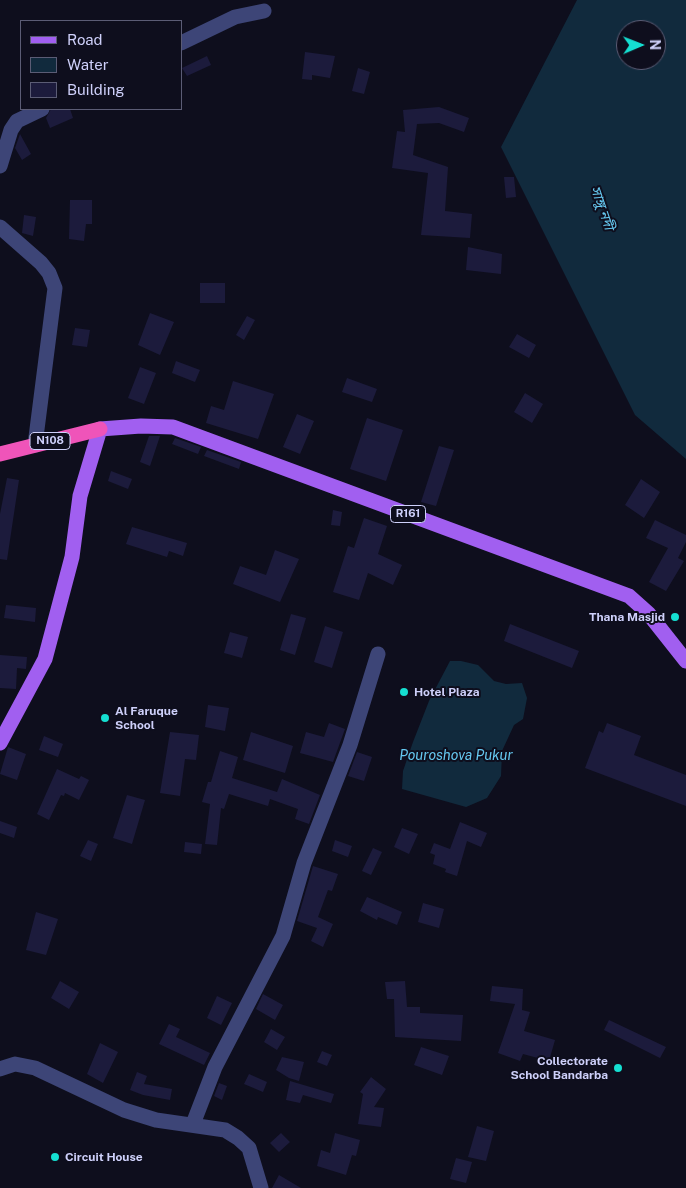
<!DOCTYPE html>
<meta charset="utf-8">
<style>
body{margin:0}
#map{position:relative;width:686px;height:1188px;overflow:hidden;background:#0e0e1d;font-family:"Public Sans",sans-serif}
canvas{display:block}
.legend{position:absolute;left:20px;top:20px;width:162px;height:90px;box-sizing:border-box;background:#0e0e1d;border:1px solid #5b5c75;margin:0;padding:6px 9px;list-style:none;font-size:15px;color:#ced0fa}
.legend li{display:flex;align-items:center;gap:10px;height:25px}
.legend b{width:25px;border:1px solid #5b5c75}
.north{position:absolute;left:616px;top:20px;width:50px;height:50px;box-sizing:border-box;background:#0e0e1d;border:1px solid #5b5c75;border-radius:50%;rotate:89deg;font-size:14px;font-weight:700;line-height:20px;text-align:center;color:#ced0fa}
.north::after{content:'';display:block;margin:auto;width:18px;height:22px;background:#15dfd1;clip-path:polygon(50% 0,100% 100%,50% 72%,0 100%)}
</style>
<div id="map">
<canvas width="686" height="1188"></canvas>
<ul class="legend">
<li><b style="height:6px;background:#a15ff0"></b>Road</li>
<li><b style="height:14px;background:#112a3d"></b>Water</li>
<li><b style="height:14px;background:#1c1b3c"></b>Building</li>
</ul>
<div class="north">N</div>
</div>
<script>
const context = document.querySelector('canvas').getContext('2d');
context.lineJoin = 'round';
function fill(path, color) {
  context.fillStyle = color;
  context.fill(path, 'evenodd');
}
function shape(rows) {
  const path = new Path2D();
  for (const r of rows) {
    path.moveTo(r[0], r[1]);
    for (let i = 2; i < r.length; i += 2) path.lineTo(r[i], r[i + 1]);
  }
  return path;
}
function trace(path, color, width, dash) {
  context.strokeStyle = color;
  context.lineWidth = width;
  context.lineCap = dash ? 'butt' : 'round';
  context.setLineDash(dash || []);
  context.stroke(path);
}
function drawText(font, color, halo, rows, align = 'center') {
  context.font = font + ' "Public Sans","Noto Sans Bengali",sans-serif';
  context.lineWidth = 4;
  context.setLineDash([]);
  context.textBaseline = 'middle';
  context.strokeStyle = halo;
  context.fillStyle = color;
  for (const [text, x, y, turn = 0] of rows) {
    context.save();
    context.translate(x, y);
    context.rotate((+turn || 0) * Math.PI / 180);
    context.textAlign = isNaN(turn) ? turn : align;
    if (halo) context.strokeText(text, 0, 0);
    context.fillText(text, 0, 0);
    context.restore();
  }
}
const water = shape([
 [577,0,686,0,686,459,635,415,501,147],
 [626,30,656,30,656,60,626,60],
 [450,661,461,661,478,665,494,681,506,684,522,683,527,698,523,719,514,725,502,751,501,776,487,798,466,807,402,789,403,771,413,742,429,701]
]);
const building = shape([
 [305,52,335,56,330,78,312,75,312,80,302,79],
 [207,56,211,65,187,76,182,68],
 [358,68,370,72,364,94,352,91],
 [439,107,469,118,464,132,439,123,417,124,413,155,448,167,445,211,472,214,470,238,421,235,428,173,392,168,397,131,405,132,403,110],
 [51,109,70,109,73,118,50,128,46,118],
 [20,134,31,154,22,160,15,148],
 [504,177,514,177,516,197,506,198],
 [70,200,92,200,92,224,86,224,84,241,69,239],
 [24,215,36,217,33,236,22,233],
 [468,247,502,254,501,274,466,270],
 [200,283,225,283,225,303,200,303],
 [150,313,174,322,160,355,138,345],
 [247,316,255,320,244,340,236,335],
 [75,328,90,330,87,347,72,345],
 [517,334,536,345,529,358,509,347],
 [176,361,200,370,195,382,172,373],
 [140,367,156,373,144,404,128,398],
 [347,378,377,389,372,402,342,392],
 [233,381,274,394,258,439,206,423,211,406,224,410],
 [525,393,543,404,532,423,514,412],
 [297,414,314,421,300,454,283,447],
 [367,418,403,430,386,481,350,469],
 [149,436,160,436,150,466,140,462],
 [175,438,201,447,198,454,172,444],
 [439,446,454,450,436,506,421,502],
 [207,450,241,462,239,469,204,456],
 [111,471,132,479,128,489,108,481],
 [7,478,19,480,7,560,0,559,0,514],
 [641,479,660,492,644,518,625,505],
 [333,510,342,512,340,526,331,525],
 [364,518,387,526,378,554,402,565,393,585,368,573,359,600,333,592,348,546,354,548],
 [655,520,686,535,686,542,678,558,684,561,666,591,649,582,668,548,646,538],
 [132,527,187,543,183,556,169,551,167,557,126,544],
 [275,550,299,559,280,602,233,584,240,566,266,575],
 [6,605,36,608,35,622,4,618],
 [291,614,306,618,295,655,280,650],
 [510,624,579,651,572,668,504,641],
 [325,626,343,632,332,668,314,662],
 [230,632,248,637,242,658,224,653],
 [0,655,27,657,26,669,17,668,16,689,0,688],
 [208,705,229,708,225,731,205,727],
 [329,723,345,729,333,762,300,753,306,732,324,737],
 [607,723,641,736,634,755,686,775,686,806,585,768,599,731,603,733],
 [170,732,199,735,196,760,185,759,180,796,160,793],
 [251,732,293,746,285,773,243,760],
 [44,736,63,744,58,757,39,750],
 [8,747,26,754,17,780,0,774],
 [220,751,238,757,232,778,277,792,282,779,320,795,309,824,295,819,298,809,270,799,268,806,229,794,224,809,221,808,217,845,205,844,210,804,202,802,208,782,211,782],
 [357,752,372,757,364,781,348,776],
 [57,769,79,779,81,776,89,780,79,800,65,793,64,796,61,795,49,820,37,814],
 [127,795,145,800,132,844,113,838],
 [0,821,17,827,14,838,0,833],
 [460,822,487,833,481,847,467,841,457,876,445,872,446,869,433,864,435,855,430,853,434,843,450,849],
 [402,828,418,834,409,854,394,847],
 [88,840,98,844,91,861,80,856],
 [335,840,352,846,348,857,332,851],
 [185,842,202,844,201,854,184,852],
 [373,848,382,852,371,875,362,871],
 [313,866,338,874,332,891,328,890,318,917,333,924,323,947,311,941,317,928,297,921],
 [367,897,402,912,397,925,378,917,377,920,360,911],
 [423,903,444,909,439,928,418,922],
 [36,912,58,919,46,955,26,950],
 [60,981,79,992,69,1009,51,998],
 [405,981,407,1007,420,1007,420,1013,463,1015,461,1041,395,1037,394,999,387,999,385,982],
 [492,986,523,989,522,1010,530,1012,524,1031,555,1040,549,1061,523,1054,520,1061,498,1053,515,1004,490,1001],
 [263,994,283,1005,275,1020,256,1009],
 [217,996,232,1003,221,1025,207,1018],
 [609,1020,666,1047,660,1058,604,1030],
 [169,1024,180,1029,176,1037,210,1053,204,1065,159,1044],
 [271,1029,285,1037,277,1050,264,1042],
 [100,1043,118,1052,103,1083,87,1074],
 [421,1047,449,1056,442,1075,414,1065],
 [322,1051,332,1055,327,1066,317,1062],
 [282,1057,304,1062,299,1081,289,1078,276,1070],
 [137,1072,147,1076,144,1084,172,1089,170,1100,143,1095,130,1090],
 [249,1074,267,1082,263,1092,244,1084],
 [371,1077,386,1089,374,1107,384,1108,381,1127,358,1124,363,1094,360,1092],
 [290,1081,334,1094,331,1103,303,1095,300,1103,286,1100],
 [219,1083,227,1086,222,1100,214,1096],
 [477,1126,494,1131,486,1161,468,1157],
 [281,1133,290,1142,279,1152,270,1143],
 [335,1133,360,1140,356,1156,352,1155,346,1175,317,1166,321,1150,330,1153],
 [456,1158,472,1162,466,1183,450,1179],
 [279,1175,301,1188,272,1188]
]);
const minor = shape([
 [181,43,235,17,264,11],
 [0,166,11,130,17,121,42,109],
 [0,227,41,263,49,273,55,288,35,445],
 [0,1069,15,1064,35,1068,124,1110,156,1120,225,1130,238,1138,249,1148,261,1188],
 [193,1124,215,1067,283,936,304,863,350,745,378,654]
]);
const major = shape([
 [0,743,45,659,72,557,80,496,100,429,141,426,173,427,629,596,648,613,686,661]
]);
const highway = shape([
 [0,454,100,429]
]);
const markers = [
 [675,617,5,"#15dfd1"],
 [404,692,5,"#15dfd1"],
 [105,718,5,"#15dfd1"],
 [618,1068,5,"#15dfd1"],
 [55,1157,5,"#15dfd1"]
];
const shields = [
 [50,441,40],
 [408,514,35]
];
const shieldNames = [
 ["N108",50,441],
 ["R161",408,514]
];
const poiNames = [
 ["Thana Masjid",665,617,"right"],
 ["Hotel Plaza",414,692],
 ["Al Faruque",115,711],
 ["School",115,725],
 ["Collectorate",608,1061,"right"],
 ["School Bandarba",608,1075,"right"],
 ["Circuit House",65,1157]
];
const waterNames = [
 ["সাঙ্গু নদী",602,208,71],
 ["Pouroshova Pukur",456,756]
];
fill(water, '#112a3d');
fill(building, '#1c1b3c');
trace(minor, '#3d4577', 15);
trace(major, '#a15ff0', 15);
trace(highway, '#ef54b9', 15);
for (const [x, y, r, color] of markers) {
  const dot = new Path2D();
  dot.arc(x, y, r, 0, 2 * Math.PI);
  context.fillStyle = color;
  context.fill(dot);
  trace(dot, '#0e0e1d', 2);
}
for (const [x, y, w] of shields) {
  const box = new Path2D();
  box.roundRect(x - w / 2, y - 8.5, w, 17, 4);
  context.fillStyle = '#0e0e1d';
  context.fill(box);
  trace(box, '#ced0fa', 1);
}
drawText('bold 11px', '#ced0fa', null, shieldNames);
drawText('bold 12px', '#ced0fa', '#0e0e1d', poiNames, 'left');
drawText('italic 14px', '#66c8f0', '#0e0e1d', waterNames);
</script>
